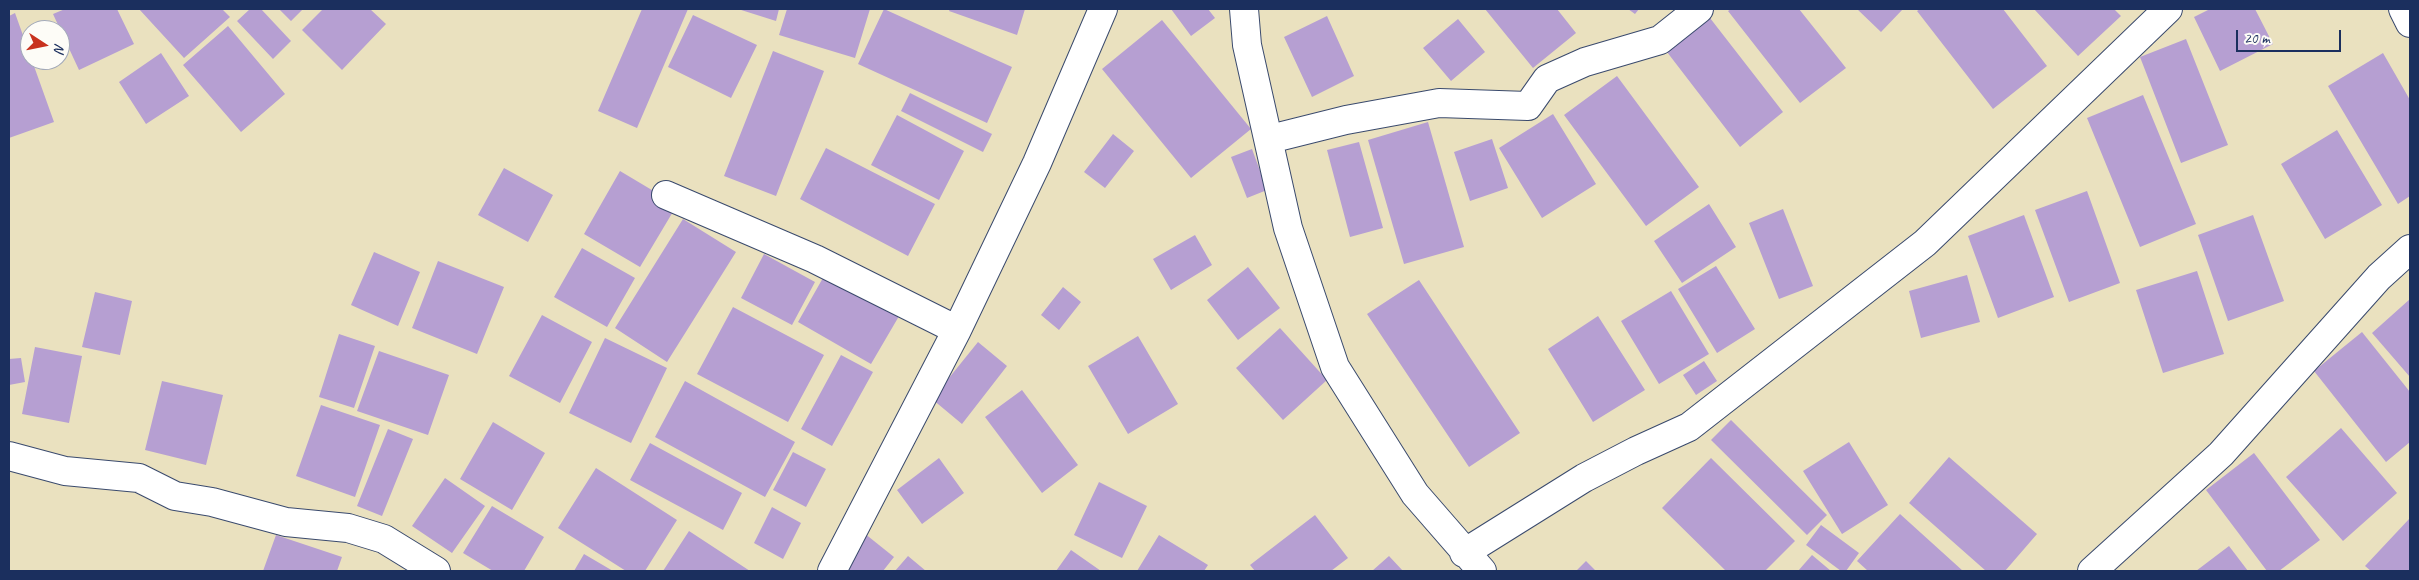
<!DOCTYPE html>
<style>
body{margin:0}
#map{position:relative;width:2419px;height:580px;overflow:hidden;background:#eae1bf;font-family:Caveat,sans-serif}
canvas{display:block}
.frame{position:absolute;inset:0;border:10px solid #1b2f5e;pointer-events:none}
.north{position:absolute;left:20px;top:20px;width:50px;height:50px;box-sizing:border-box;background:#fdfcf7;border:1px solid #a3aaba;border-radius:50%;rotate:101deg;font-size:14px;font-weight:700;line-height:20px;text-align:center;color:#1b2f5e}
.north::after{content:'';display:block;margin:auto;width:18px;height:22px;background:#c8321e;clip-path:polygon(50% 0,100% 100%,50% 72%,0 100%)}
.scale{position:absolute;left:2236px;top:30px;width:105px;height:22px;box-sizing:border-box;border:2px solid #1b2f5e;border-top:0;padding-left:6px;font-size:15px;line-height:18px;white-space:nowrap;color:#1b2f5e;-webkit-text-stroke:4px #fdfcf7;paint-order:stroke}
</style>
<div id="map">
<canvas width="2419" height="580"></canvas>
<div class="frame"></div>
<div class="north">N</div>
<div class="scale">20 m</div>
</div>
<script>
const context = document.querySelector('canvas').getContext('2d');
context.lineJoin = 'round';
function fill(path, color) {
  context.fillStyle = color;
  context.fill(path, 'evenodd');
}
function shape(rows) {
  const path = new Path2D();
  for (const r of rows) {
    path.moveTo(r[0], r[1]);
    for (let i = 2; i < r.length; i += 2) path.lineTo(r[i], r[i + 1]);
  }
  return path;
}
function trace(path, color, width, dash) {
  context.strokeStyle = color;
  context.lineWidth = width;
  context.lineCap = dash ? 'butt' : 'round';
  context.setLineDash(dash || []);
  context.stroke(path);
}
const building = shape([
 [65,9,117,9,134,44,79,70,53,14],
 [139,9,222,9,230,17,184,58],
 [250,9,261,9,291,41,273,59,237,21],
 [279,9,303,9,291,21],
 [323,9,370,9,386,24,342,70,302,30],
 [642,9,688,9,637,128,598,111],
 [738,9,779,9,776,21],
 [787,9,870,9,855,58,779,35],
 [884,9,1012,67,987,123,858,64],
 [950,9,1025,9,1017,35,949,11],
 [1171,9,1208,9,1215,18,1191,36],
 [1485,9,1557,9,1576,33,1533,68],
 [1628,9,1639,9,1635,14],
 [1731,9,1799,9,1846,68,1800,103,1728,11],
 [1857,9,1903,9,1881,32],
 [1920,9,2003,9,2047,66,1993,109,1917,11],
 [2034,9,2114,9,2121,16,2078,56],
 [2210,9,2255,9,2273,44,2220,71,2194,17],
 [15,13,54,122,9,138,9,16],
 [693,15,757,45,731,98,668,67],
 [1327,16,1354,76,1312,97,1284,37],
 [1710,18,1783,112,1740,147,1667,52],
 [1458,19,1485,52,1451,81,1423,48],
 [1162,20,1251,129,1191,178,1102,69],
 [228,26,285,94,241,132,183,65],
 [2186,39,2228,145,2181,163,2140,57],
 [773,51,824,71,776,196,724,176],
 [161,53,189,96,146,124,119,82],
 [2383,53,2410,100,2410,196,2398,204,2328,86],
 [1617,76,1699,187,1646,226,1564,115],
 [910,93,992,134,983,152,901,111],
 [2143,95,2196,224,2140,247,2087,118],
 [1553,114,1596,184,1542,218,1499,148],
 [897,115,964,151,939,200,871,165],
 [1428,122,1464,247,1404,264,1368,140],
 [2337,130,2382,205,2325,239,2281,164],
 [1113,134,1134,151,1105,188,1084,172],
 [1492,139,1508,188,1470,201,1454,152],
 [1359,142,1383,228,1350,237,1327,150],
 [826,148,935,204,908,256,800,199],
 [1252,149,1267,190,1247,198,1231,157],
 [504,168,553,195,528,242,478,215],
 [620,171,677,205,640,267,584,234],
 [2087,191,2120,283,2069,302,2035,210],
 [1709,204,1736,247,1682,283,1654,241],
 [1783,209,1813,286,1779,299,1749,223],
 [2024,215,2054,297,1998,318,1968,236],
 [2253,215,2284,301,2228,321,2198,235],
 [683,219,736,252,667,362,615,328],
 [1195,235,1212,265,1171,290,1153,259],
 [582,248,635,278,607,327,554,297],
 [374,252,420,272,398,326,351,305],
 [764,254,815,282,792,325,741,298],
 [438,261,504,287,477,354,412,328],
 [1716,266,1755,329,1717,353,1678,289],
 [1248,267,1280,308,1238,340,1207,300],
 [828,269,902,311,871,364,798,322],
 [2197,271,2224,354,2163,373,2136,290],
 [1967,275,1980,322,1921,338,1909,291],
 [1419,280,1520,433,1469,467,1367,314],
 [1063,287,1081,302,1059,330,1041,315],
 [1671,291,1709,354,1659,384,1621,321],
 [95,292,132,301,120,355,82,347],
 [2410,299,2410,377,2372,333],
 [733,307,824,355,788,422,697,374],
 [542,315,592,342,560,403,509,376],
 [1598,316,1645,390,1593,422,1548,349],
 [1280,328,1327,380,1283,420,1236,368],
 [2362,332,2410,392,2410,442,2386,462,2314,371],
 [339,334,375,346,354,408,319,397],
 [1138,336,1178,404,1128,434,1088,366],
 [605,338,667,368,631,443,569,413],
 [978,342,1007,366,962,424,932,399],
 [35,347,82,356,69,423,22,414],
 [379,351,449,375,428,435,357,411],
 [841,355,873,372,832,446,801,429],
 [21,358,25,382,9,385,9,359],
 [1704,361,1717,381,1696,395,1683,375],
 [162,381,223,395,206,465,145,450],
 [685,381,795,442,765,497,655,437],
 [1022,390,1078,465,1042,493,985,417],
 [321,405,380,425,355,497,296,476],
 [1731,420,1827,515,1807,535,1711,440],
 [493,422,545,453,512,510,460,479],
 [2341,428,2397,493,2343,541,2286,477],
 [388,429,413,439,382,516,357,506],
 [1849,442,1888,505,1842,534,1803,471],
 [650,443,742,493,723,530,630,480],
 [793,452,826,469,806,507,773,490],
 [2254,453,2320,540,2279,571,2267,571,2206,490],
 [1949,457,2037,534,2005,571,1986,571,1909,503],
 [939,458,964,493,922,524,897,490],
 [1711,458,1795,541,1765,571,1726,571,1662,508],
 [596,468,677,520,645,571,626,571,558,528],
 [445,478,485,506,452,553,412,526],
 [1099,482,1147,506,1122,558,1074,535],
 [492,506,544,537,524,571,493,571,463,553],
 [772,507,801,523,783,559,754,543],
 [1900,514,1963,571,1868,571,1857,561],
 [1315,515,1348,558,1331,571,1255,571,1250,565],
 [2410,518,2410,571,2371,571,2365,566],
 [1821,525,1859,553,1846,571,1841,571,1806,545],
 [689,531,750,571,663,571],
 [864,533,894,557,883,571,849,571,840,564],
 [276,535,342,557,337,571,263,571],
 [1159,535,1208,565,1204,571,1137,571],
 [2229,546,2248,571,2196,571],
 [1071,550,1101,571,1056,571],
 [584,554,613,571,574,571],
 [1812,555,1831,571,1798,571],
 [908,556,926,571,895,571],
 [1389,556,1403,571,1372,571],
 [1586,561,1596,571,1576,571]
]);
const minor = shape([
 [1244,9,1247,45,1288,228,1335,367,1415,494,1482,571],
 [2403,9,2410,23],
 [1270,139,1346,120,1439,103,1528,106,1547,79,1585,62,1660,40,1699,9],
 [666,195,815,259,957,330],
 [9,456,65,471,139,478,175,496,212,502,286,522,348,528,384,539,436,571],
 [1464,553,1584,478,1636,451,1689,427,1925,243,2168,9],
 [832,571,957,330,1037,163,1103,9],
 [2092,571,2221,454,2379,277,2410,249]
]);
fill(building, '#b69fd2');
trace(minor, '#3a4a6d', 30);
trace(minor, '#fff', 28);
</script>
